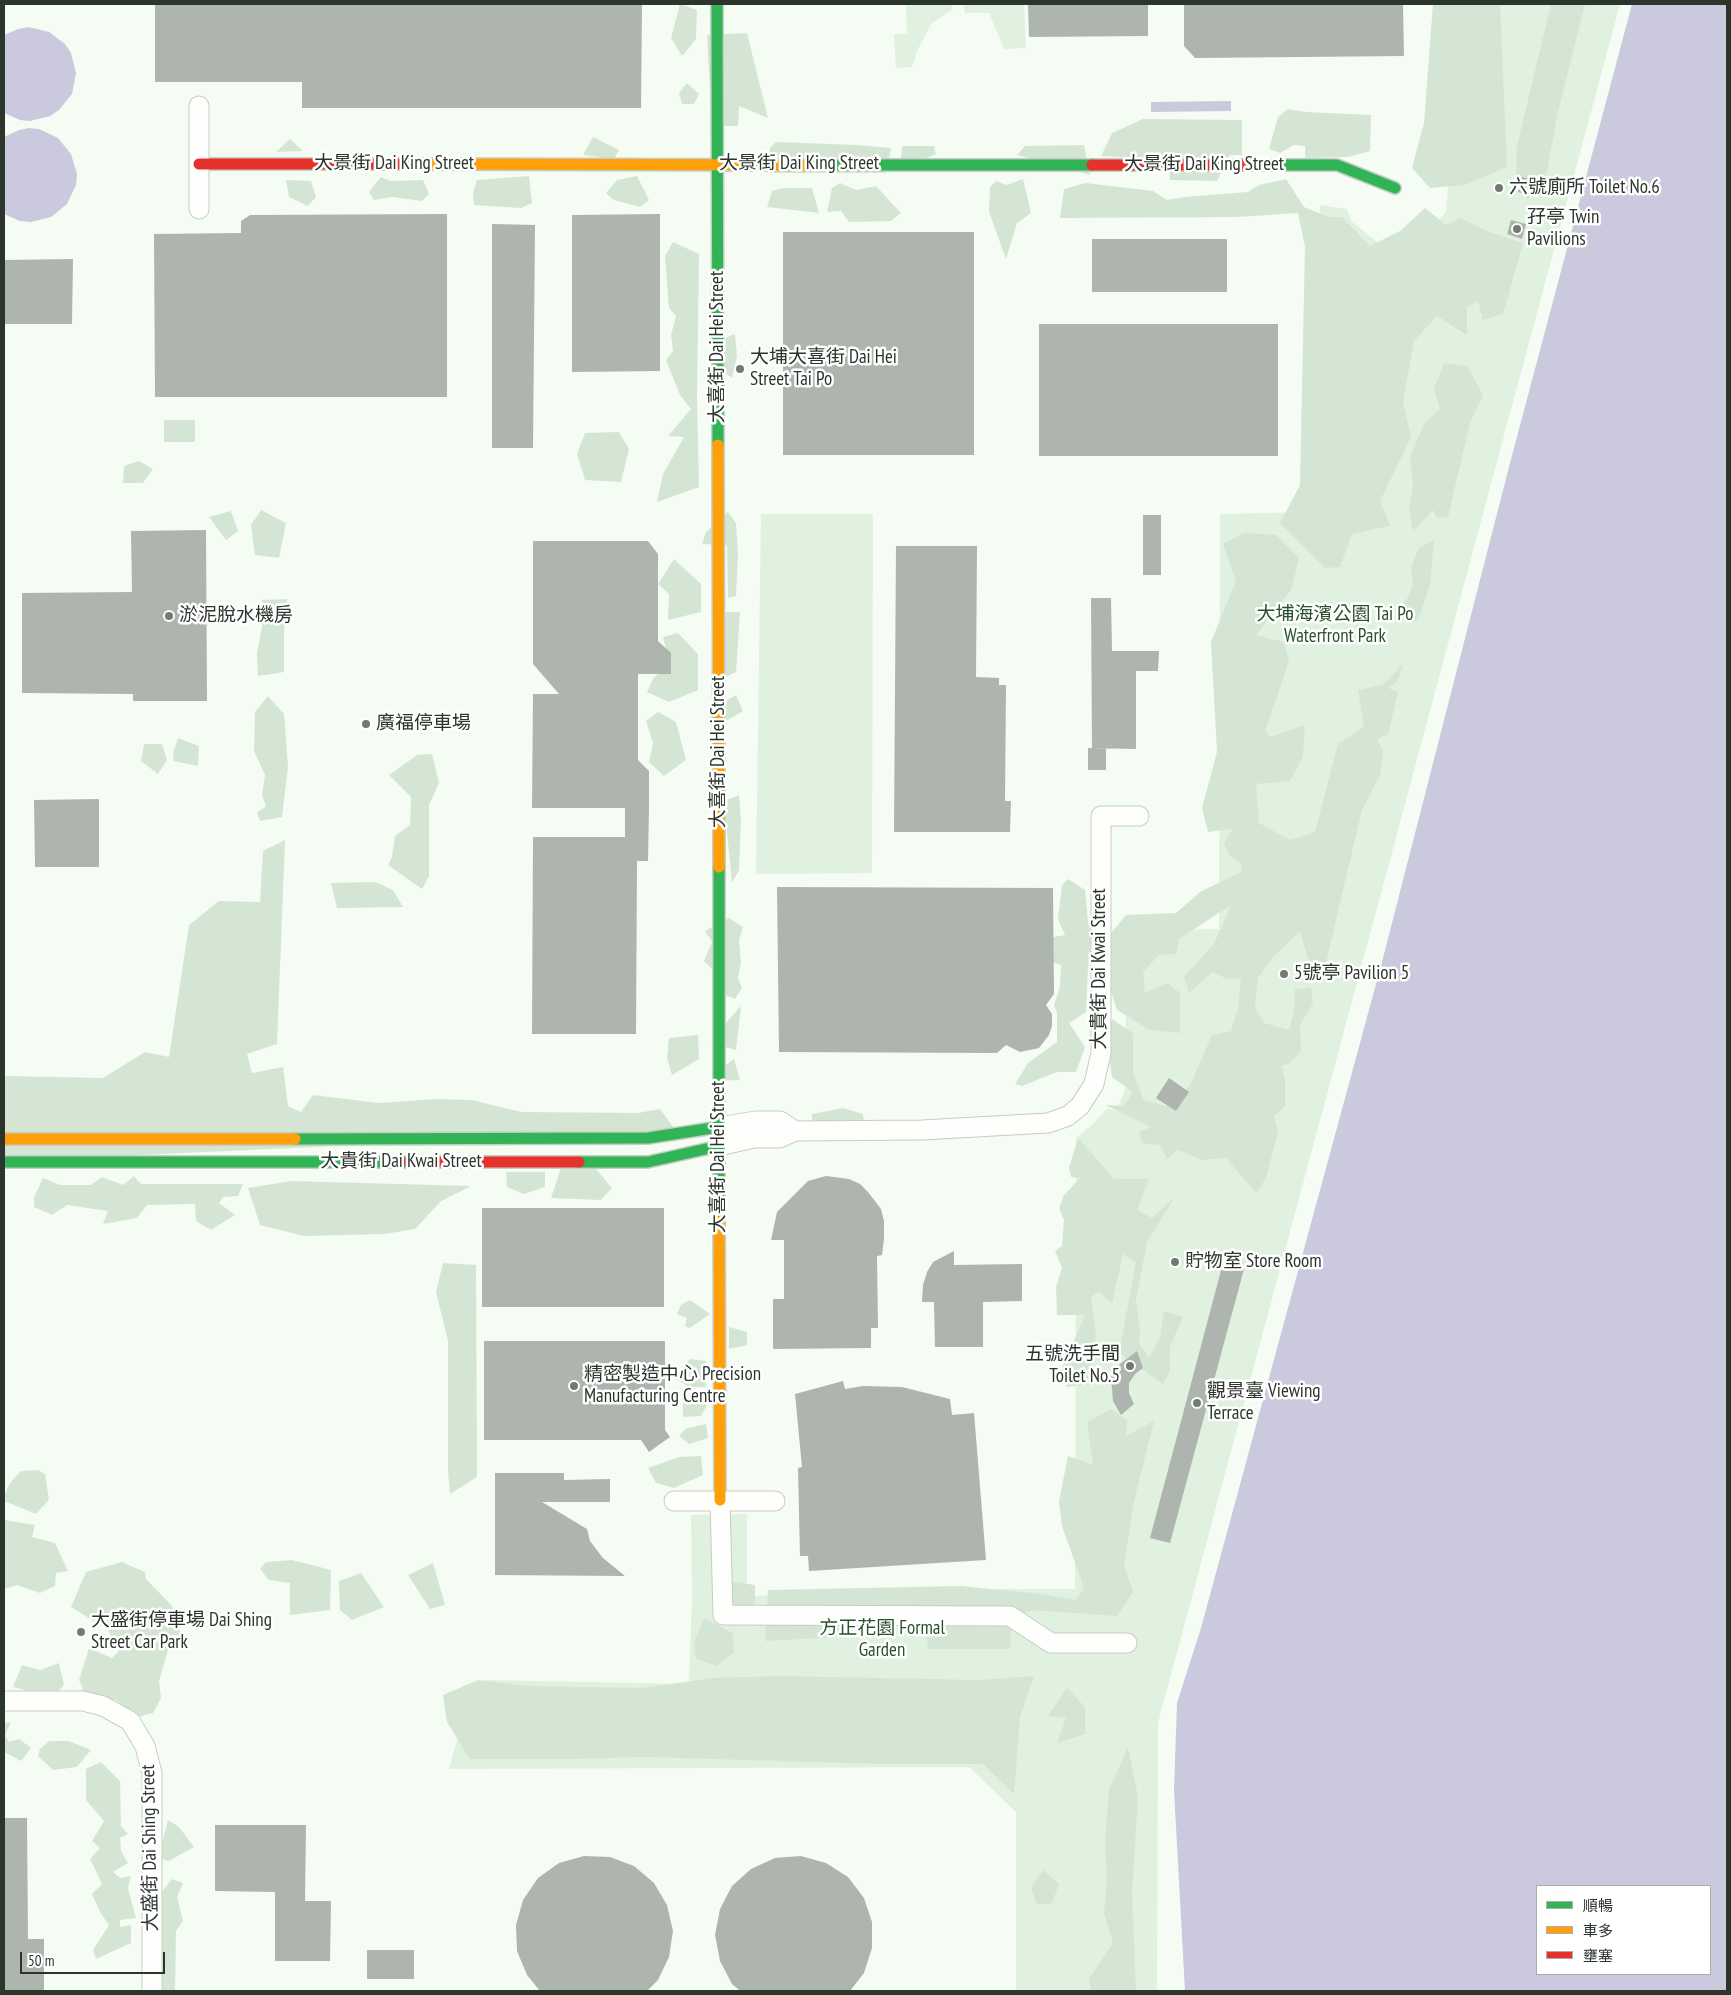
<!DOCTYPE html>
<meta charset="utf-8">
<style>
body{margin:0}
#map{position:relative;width:1731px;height:1995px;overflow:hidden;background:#f5fcf4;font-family:"PT Sans Narrow","Noto Sans TC",sans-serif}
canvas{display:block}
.frame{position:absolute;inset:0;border:5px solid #2c352c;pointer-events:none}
.legend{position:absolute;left:1536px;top:1885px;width:175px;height:90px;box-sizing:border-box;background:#fff;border:1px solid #abaeab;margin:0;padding:6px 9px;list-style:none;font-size:15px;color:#2c352c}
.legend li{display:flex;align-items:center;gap:10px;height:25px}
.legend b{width:25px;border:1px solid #abaeab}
.scale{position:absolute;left:20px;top:1952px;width:145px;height:22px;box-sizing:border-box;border:2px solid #2c352c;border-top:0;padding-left:6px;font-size:15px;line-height:18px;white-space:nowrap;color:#2c352c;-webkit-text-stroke:4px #fff;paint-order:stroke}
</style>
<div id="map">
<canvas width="1731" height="1995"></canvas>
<div class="frame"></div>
<ul class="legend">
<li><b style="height:6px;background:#30b455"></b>順暢</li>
<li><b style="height:6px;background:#ff9f0a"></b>車多</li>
<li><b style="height:6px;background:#e5322d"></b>壅塞</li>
</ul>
<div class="scale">50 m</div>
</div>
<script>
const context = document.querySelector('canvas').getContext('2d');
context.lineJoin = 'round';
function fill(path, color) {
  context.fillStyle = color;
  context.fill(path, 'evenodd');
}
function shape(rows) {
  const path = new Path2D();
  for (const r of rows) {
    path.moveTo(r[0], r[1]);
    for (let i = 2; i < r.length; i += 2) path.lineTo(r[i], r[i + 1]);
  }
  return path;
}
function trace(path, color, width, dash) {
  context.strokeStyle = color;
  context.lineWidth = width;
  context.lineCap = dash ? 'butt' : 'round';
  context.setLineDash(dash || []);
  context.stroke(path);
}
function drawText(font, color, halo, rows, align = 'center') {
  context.font = font + ' "PT Sans Narrow","Noto Sans TC",sans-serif';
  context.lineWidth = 5;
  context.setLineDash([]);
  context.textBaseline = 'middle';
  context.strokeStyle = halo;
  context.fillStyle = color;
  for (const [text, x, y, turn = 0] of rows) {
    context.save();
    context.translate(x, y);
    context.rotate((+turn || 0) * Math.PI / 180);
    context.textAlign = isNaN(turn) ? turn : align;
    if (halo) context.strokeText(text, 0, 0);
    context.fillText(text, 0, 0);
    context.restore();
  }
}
const green = shape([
 [906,4,952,4,953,9,931,24,917,51,912,67,896,68,894,34,907,34],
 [963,4,1024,4,1026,48,1004,49,989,13,965,13],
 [1445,4,1620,4,1158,1723,1157,1991,1016,1991,1016,1812,969,1767,449,1769,466,1708,474,1691,486,1680,689,1684,692,1597,691,1515,747,1514,747,1596,981,1589,1075,1589,1076,1138,1093,1124,1107,1108,1115,1111,1123,1096,1127,1078,1124,930,1219,929,1220,514,1315,512,1320,205,1347,209,1352,222,1381,245,1432,228,1446,212,1449,174],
 [761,514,873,514,872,873,756,874]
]);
const forest = shape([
 [680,4,697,10,696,39,682,56,671,38],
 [1433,4,1500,4,1507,167,1465,185,1430,188,1412,168,1424,123],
 [1551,4,1585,4,1557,116,1545,182,1527,199,1516,174,1517,146],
 [747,33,768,118,739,106,738,126,712,126,707,35],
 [687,83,699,94,694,104,682,104,679,93],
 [1288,109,1305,112,1371,115,1370,151,1348,157,1305,158,1305,146,1294,145,1280,153,1269,149,1278,117],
 [1143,119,1242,120,1242,155,1230,155,1217,181,1170,180,1169,160,1101,156,1112,133],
 [593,137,619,150,614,159,583,155],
 [290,139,303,151,276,152],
 [776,142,857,145,891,148,886,173,770,173,770,148],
 [1084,145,1090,175,1017,155,1025,146],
 [902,146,934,146,936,154,900,169],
 [529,176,532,203,521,208,474,205,473,193,477,180],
 [637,176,649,200,640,207,614,200,606,193,617,180],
 [381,177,391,181,423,180,429,194,422,201,392,197,374,200,369,192],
 [1023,179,1031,213,1017,223,1006,259,989,212,990,187,996,181,1007,185],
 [1286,179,1304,207,1329,217,1342,217,1370,246,1400,231,1425,208,1446,225,1460,218,1487,231,1523,243,1503,314,1483,320,1478,301,1467,307,1467,335,1437,316,1414,341,1403,402,1411,437,1380,501,1390,526,1352,534,1340,567,1325,568,1280,523,1300,485,1305,247,1298,213,1238,217,1060,218,1064,189,1085,183,1153,191,1167,200,1184,197,1248,192,1259,185],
 [286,180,311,181,316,197,308,206,289,197],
 [840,183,856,190,876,186,901,213,891,221,849,222,841,211,827,212,832,188],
 [784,188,812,188,819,213,767,207,772,191],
 [673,242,699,254,697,398,699,487,657,502,663,474,684,437,668,436,691,409,680,395,666,360,673,351,671,335,676,316,669,308,665,256],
 [735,334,737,356,732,378,711,363,727,337],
 [1444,363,1467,366,1483,395,1470,423,1448,517,1437,518,1433,510,1413,531,1409,510,1413,487,1410,457,1424,424,1440,409,1434,389],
 [164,420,195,420,195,442,164,442],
 [619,432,629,449,621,482,585,480,577,454,585,433],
 [139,461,153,469,143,483,123,483,124,466],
 [261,510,286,523,279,558,255,555,251,525],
 [231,511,238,531,226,540,209,517],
 [728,512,736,523,738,553,736,596,728,598,727,545,702,544,706,532],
 [1244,533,1276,535,1299,558,1291,590,1256,635,1284,642,1289,661,1265,731,1270,737,1305,725,1303,757,1290,781,1256,784,1259,823,1290,840,1315,832,1338,744,1364,726,1358,690,1383,685,1403,664,1398,680,1389,688,1398,693,1388,734,1377,739,1383,750,1380,775,1362,810,1323,975,1313,977,1300,931,1272,958,1258,978,1255,1008,1264,1023,1289,1030,1294,1011,1295,989,1311,988,1313,1003,1300,1025,1301,1051,1290,1063,1281,1066,1285,1079,1285,1106,1274,1116,1278,1132,1266,1178,1256,1193,1226,1158,1202,1160,1178,1150,1167,1159,1160,1145,1141,1143,1140,1132,1151,1127,1105,1105,1124,1106,1133,1092,1112,1077,1107,1041,1112,1019,1133,1033,1133,1073,1144,1101,1173,1107,1191,1083,1212,1035,1231,1031,1238,1009,1241,978,1227,979,1212,972,1189,993,1184,977,1214,944,1231,905,1179,939,1176,954,1159,955,1143,972,1145,993,1167,983,1180,993,1180,1033,1150,1030,1117,1010,1112,994,1092,956,1126,915,1176,913,1200,892,1241,872,1242,864,1229,855,1224,843,1232,829,1208,832,1202,808,1217,752,1211,642,1236,581,1223,544],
 [1434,540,1430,584,1419,618,1413,622,1400,609,1407,599,1413,584,1411,568,1419,548],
 [674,559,701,584,701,612,668,620,669,594,658,584],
 [287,599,284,630,284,672,258,676,257,653,262,627,262,600],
 [726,612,740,612,736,672,715,682],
 [678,633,698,654,698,690,669,702,647,692,654,677,670,666,663,637],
 [736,695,743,711,712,729,709,711],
 [268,696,284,714,288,766,282,817,260,821,257,813,266,806,262,795,265,775,254,751,255,712],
 [658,712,676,722,686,760,664,776,649,762,653,743,646,721],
 [178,738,199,746,198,766,173,761,174,750],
 [144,744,162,744,167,760,158,774,141,761],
 [432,754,439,783,429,805,429,876,422,889,388,865,392,857,395,836,410,825,411,797,389,775,417,755],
 [739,795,741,820,739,870,732,883,724,801],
 [285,840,277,1044,247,1054,252,1073,283,1067,288,1106,301,1112,313,1095,379,1103,436,1099,472,1100,521,1112,638,1113,660,1109,676,1131,4,1161,4,1076,103,1078,145,1052,169,1057,189,925,219,901,260,902,263,851],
 [1068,879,1085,890,1088,921,1093,938,1088,968,1086,1012,1069,1023,1085,1047,1076,1072,1057,1072,1022,1086,1015,1084,1028,1063,1057,1042,1057,1013,1054,1005,1060,987,1061,965,1047,961,1048,938,1065,935,1058,919,1062,885],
 [375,882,393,890,403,907,337,908,331,883],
 [729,918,743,927,739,941,741,962,738,978,742,988,735,999,714,990,714,971,704,961,712,942,705,931],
 [741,1006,736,1050,711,1043,731,1017],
 [698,1035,699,1059,672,1075,667,1058,669,1038],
 [734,1059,740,1080,712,1081,712,1076],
 [843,1108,863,1114,865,1131,846,1132,830,1140,812,1133,812,1114],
 [1078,1138,1114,1179,1149,1179,1137,1210,1152,1218,1174,1198,1147,1242,1136,1300,1140,1331,1139,1343,1149,1358,1160,1337,1164,1311,1183,1317,1170,1346,1170,1371,1163,1384,1119,1353,1136,1262,1123,1254,1112,1303,1098,1291,1091,1298,1096,1334,1090,1384,1067,1387,1062,1368,1085,1315,1057,1315,1056,1287,1062,1268,1055,1251,1062,1246,1064,1220,1059,1208,1064,1195,1080,1178,1071,1177,1069,1168],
 [561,1168,596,1169,612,1188,601,1200,551,1198],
 [506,1172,545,1172,545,1187,524,1194,507,1187],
 [134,1176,141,1184,243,1184,238,1196,223,1197,219,1203,235,1215,211,1230,196,1221,195,1204,147,1205,137,1218,103,1224,108,1211,67,1205,52,1215,34,1207,34,1197,43,1178,60,1185,91,1185,102,1177,123,1185],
 [291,1181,471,1186,441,1201,415,1229,385,1234,304,1236,260,1225,248,1188],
 [443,1263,476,1265,477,1477,450,1494,448,1471,448,1341,436,1292],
 [690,1300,710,1314,690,1328,685,1326,687,1318,677,1314,681,1305],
 [729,1327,747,1332,747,1345,729,1349],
 [690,1359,706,1361,706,1387,689,1387,676,1379,683,1366],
 [703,1398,708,1403,701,1416,683,1417,683,1402],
 [1111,1409,1127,1420,1126,1436,1154,1421,1134,1501,1124,1565,1133,1592,1117,1616,1033,1610,1012,1617,1010,1649,928,1649,924,1609,842,1610,838,1637,765,1641,768,1590,961,1586,1042,1594,1076,1600,1084,1588,1062,1526,1059,1501,1068,1456,1093,1465,1087,1422],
 [706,1424,708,1438,689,1444,679,1436,685,1429],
 [701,1456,703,1475,674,1488,656,1483,648,1468,679,1457],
 [38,1470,45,1474,49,1500,36,1514,4,1501,4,1496,10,1483,21,1471],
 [5,1520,35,1525,32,1537,55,1543,68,1571,56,1573,55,1586,40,1593,17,1585,4,1589,5,1553,4,1552,4,1525],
 [292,1560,331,1570,330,1610,290,1615,290,1583,269,1580,260,1569,266,1562],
 [122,1562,145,1572,146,1579,172,1606,181,1634,172,1636,159,1681,161,1698,153,1713,138,1717,115,1699,116,1721,76,1694,83,1689,79,1680,89,1648,112,1658,119,1651,108,1630,71,1607,86,1572],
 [433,1563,445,1605,430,1609,408,1575],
 [361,1573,384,1607,352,1620,340,1610,339,1581],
 [734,1582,755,1585,755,1622,716,1604],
 [704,1618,733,1633,734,1653,716,1666,696,1659,694,1642],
 [59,1663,64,1685,53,1697,13,1687,22,1665,40,1670],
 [779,1676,980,1680,1034,1676,1020,1717,1014,1794,983,1764,884,1764,645,1757,576,1759,470,1759,447,1722,443,1695,478,1680,525,1686,642,1688,713,1678],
 [1067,1688,1085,1707,1085,1734,1057,1743,1066,1718,1048,1716],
 [11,1722,5,1735,9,1742,19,1739,31,1748,21,1761,4,1752,4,1723],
 [49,1741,69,1741,91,1750,77,1767,53,1770,38,1756,40,1749],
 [1128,1747,1138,1797,1132,1892,1136,1991,1091,1991,1089,1979,1113,1943,1104,1913,1107,1881,1105,1842,1109,1790],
 [101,1762,120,1781,121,1826,128,1834,120,1838,121,1851,128,1863,113,1872,120,1878,131,1876,128,1888,136,1918,120,1920,120,1927,131,1925,131,1943,96,1959,93,1950,109,1925,101,1914,92,1894,102,1884,90,1859,100,1848,92,1841,104,1821,86,1800,86,1769],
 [168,1820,179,1827,194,1847,169,1861,158,1858],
 [1043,1870,1059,1884,1052,1903,1037,1905,1031,1888],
 [172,1879,183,1883,177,1897,183,1921,176,1931,175,1991,158,1991,148,1910]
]);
const water = shape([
 [1632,4,1727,4,1727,1991,1185,1991,1174,1790,1177,1703,1201,1628,1382,962,1510,463],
 [1537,1886,1710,1886,1710,1974,1537,1974],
 [29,27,49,32,65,44,71,53,76,73,72,94,59,110,50,116,30,121,20,120,4,113,4,35,18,29],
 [1231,101,1231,111,1151,112,1151,102],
 [29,128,39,129,58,138,71,154,77,174,76,185,67,204,51,217,31,222,20,221,4,214,4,137,19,130]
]);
const building = shape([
 [155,4,642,4,641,108,302,108,302,82,155,82],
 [1028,4,1148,4,1148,36,1029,37],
 [1184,4,1403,4,1404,56,1195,58,1184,46],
 [1522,177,1538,181,1534,196,1518,192],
 [447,214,447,397,155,397,154,234,241,233,241,221,250,215],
 [660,214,660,371,572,372,572,215],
 [1511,220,1526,224,1522,239,1507,234],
 [492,224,535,225,533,448,492,448],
 [783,232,974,232,974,455,783,455],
 [1092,239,1227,239,1227,292,1092,292],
 [73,259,72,324,4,324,4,260],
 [1039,324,1278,324,1278,456,1039,456],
 [1143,515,1161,515,1161,575,1143,575],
 [206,530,207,701,133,701,133,694,22,693,22,593,132,592,131,531],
 [533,541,648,541,658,554,658,641,671,653,671,674,638,674,638,760,649,771,649,808,648,861,637,861,636,1034,532,1034,533,837,625,837,625,808,532,808,533,694,559,694,533,664],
 [896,546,977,546,976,677,999,678,999,685,1006,685,1005,801,1011,801,1010,832,894,832],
 [1091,598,1111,598,1112,651,1159,651,1158,671,1136,671,1136,749,1092,748],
 [1088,748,1106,748,1106,770,1088,770],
 [99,799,99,867,35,867,34,800],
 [777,887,1053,888,1054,994,1046,1005,1052,1014,1052,1026,1049,1035,1039,1048,1020,1052,1006,1045,997,1053,779,1052],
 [1169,1078,1189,1092,1176,1111,1156,1098],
 [826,1176,849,1179,860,1184,868,1192,881,1209,884,1221,884,1239,882,1255,877,1256,878,1328,871,1328,871,1348,773,1349,773,1299,784,1299,784,1240,771,1240,777,1212,808,1181],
 [482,1208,664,1208,664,1307,482,1307],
 [954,1251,954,1265,1022,1264,1022,1301,983,1302,983,1347,935,1347,934,1302,922,1302,923,1285,927,1272,933,1262],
 [1223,1263,1244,1269,1170,1543,1150,1538],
 [484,1341,665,1341,665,1430,670,1437,649,1452,641,1440,484,1440],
 [1137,1351,1143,1368,1135,1374,1129,1383,1129,1393,1134,1404,1121,1415,1113,1401,1111,1376,1120,1364],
 [843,1381,845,1389,863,1386,902,1387,950,1399,952,1415,974,1413,986,1560,809,1571,808,1556,800,1556,798,1468,802,1467,795,1394],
 [495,1473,564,1473,564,1480,610,1479,610,1502,542,1502,587,1529,590,1541,603,1558,625,1576,495,1575],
 [4,1818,27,1818,28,1939,44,1939,44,1991,4,1991],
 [215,1825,306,1825,305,1901,331,1901,330,1961,275,1961,275,1892,215,1891],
 [584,1856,610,1857,634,1866,654,1883,667,1905,673,1931,669,1957,658,1980,647,1991,540,1991,527,1975,517,1951,516,1925,523,1900,538,1878,559,1863],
 [801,1856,826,1863,848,1877,864,1898,872,1922,872,1948,864,1973,850,1991,740,1991,732,1984,720,1961,715,1935,720,1909,732,1886,751,1869,775,1858],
 [367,1950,414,1950,414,1979,367,1979]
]);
const street = shape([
 [199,209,199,106],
 [719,1127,756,1121,780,1121,795,1131],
 [719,1146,754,1138,780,1138,795,1131,922,1130,1048,1123,1068,1116,1080,1106,1094,1084,1101,1053,1101,816,1139,816],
 [720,1500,723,1615,1010,1616,1051,1643,1127,1643],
 [674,1501,775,1501],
 [4,1701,83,1701,103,1706,130,1721,145,1746,152,1773,152,1991]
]);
const fast = shape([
 [717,4,718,445],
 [809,165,1092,165],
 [1249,165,1337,165,1395,188],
 [719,867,719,1206],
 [295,1139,648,1138,719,1127],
 [4,1162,409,1162],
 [579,1162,648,1162,719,1146]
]);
const slow = shape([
 [397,164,809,165],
 [718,445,719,867],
 [4,1139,295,1139],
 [719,1206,720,1500]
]);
const jam = shape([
 [199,164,397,164],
 [1092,165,1249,165],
 [409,1162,579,1162]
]);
const markers = [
 [1499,188,5,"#727b72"],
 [1517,229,5,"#727b72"],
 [740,369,5,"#727b72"],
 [169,616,5,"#727b72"],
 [366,724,5,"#727b72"],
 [1284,974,5,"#727b72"],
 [1175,1262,5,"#727b72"],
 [1130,1366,5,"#727b72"],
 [574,1386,5,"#727b72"],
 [1197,1403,5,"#727b72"],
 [81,1632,5,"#727b72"]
];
const streetNames = [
 ["大景街 Dai King Street",394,164],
 ["大景街 Dai King Street",799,164],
 ["大景街 Dai King Street",1204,165],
 ["大喜街 Dai Hei Street",718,347,-90],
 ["大喜街 Dai Hei Street",719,752,-90],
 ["大貴街 Dai Kwai Street",1100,969,-90],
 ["大喜街 Dai Hei Street",719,1157,-90],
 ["大貴街 Dai Kwai Street",401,1162],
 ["大盛街 Dai Shing Street",150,1848,-91]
];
const poiNames = [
 ["六號廁所 Toilet No.6",1509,188],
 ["孖亭 Twin",1527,218],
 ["Pavilions",1527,240],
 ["大埔大喜街 Dai Hei",750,358],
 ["Street Tai Po",750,380],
 ["淤泥脫水機房",179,616],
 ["廣福停車場",376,724],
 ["5號亭 Pavilion 5",1294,974],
 ["貯物室 Store Room",1185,1262],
 ["五號洗手間",1120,1355,"right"],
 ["Toilet No.5",1120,1377,"right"],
 ["精密製造中心 Precision",584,1375],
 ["Manufacturing Centre",584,1397],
 ["觀景臺 Viewing",1207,1392],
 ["Terrace",1207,1414],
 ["大盛街停車場 Dai Shing",91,1621],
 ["Street Car Park",91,1643]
];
const parkNames = [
 ["大埔海濱公園 Tai Po",1335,615],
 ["Waterfront Park",1335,637],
 ["方正花園 Formal",882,1629],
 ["Garden",882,1651]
];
fill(green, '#e0f1df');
fill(forest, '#d4e6d3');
fill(water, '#cbc9de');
fill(building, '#aeb4ae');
trace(street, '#c6cdc5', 21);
trace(fast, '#c6cdc5', 14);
trace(slow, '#c6cdc5', 14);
trace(jam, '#c6cdc5', 14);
trace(street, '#fefffd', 19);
trace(fast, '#30b455', 11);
trace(slow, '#ff9f0a', 11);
trace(jam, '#e5322d', 11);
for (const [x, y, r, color] of markers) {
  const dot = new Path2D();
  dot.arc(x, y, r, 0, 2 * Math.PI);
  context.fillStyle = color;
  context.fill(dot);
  trace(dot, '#fff', 2);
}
drawText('19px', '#2c352c', '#fff', streetNames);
drawText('19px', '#2c352c', '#fff', poiNames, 'left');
drawText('19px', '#29512a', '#fff', parkNames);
</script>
